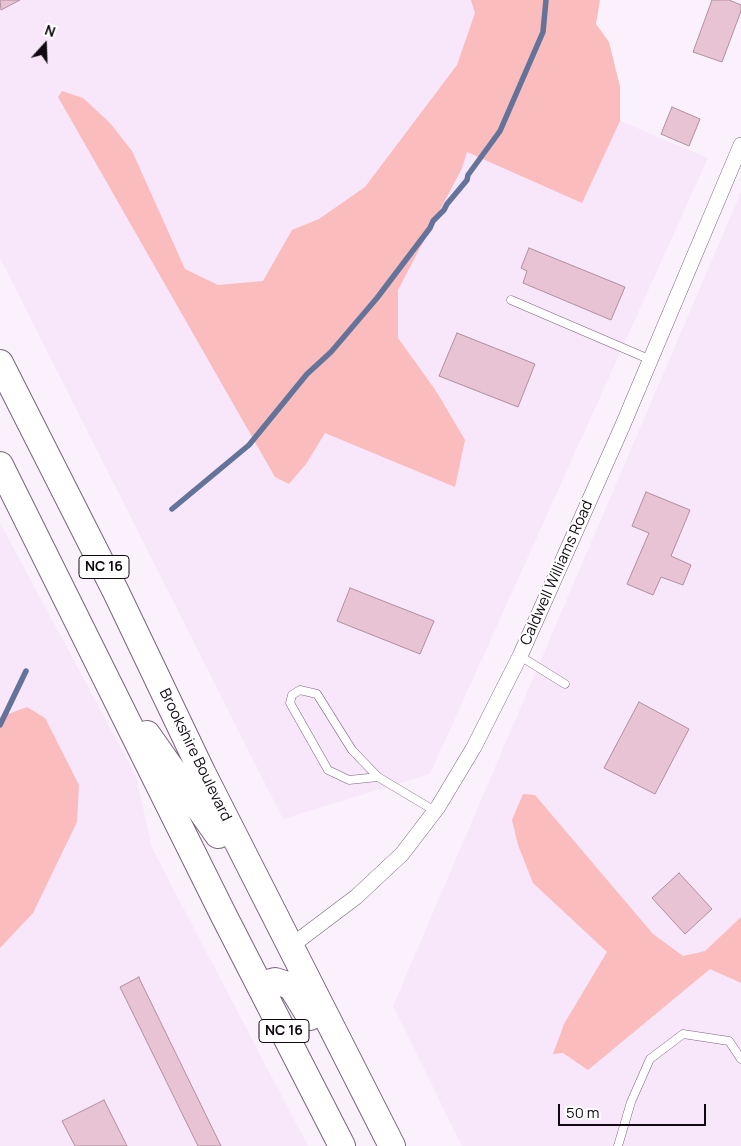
<!DOCTYPE html>
<style>
body{margin:0}
#map{position:relative;width:741px;height:1146px;overflow:hidden;background:#fbf1fd;font-family:Manrope,sans-serif}
canvas{display:block}
.north{position:absolute;left:20px;top:20px;width:50px;height:50px;-webkit-text-stroke:4px #fff;paint-order:stroke;rotate:20deg;font-size:14px;font-weight:700;line-height:20px;text-align:center;color:#100912}
.north::after{content:'';display:block;margin:auto;width:18px;height:22px;background:#100912;clip-path:polygon(50% 0,100% 100%,50% 72%,0 100%)}
.scale{position:absolute;left:558px;top:1104px;width:148px;height:22px;box-sizing:border-box;border:2px solid #100912;border-top:0;padding-left:6px;font-size:15px;line-height:18px;white-space:nowrap;color:#100912;-webkit-text-stroke:4px #fff;paint-order:stroke}
</style>
<div id="map">
<canvas width="741" height="1146"></canvas>
<div class="north">N</div>
<div class="scale">50 m</div>
</div>
<script>
const context = document.querySelector('canvas').getContext('2d');
context.lineJoin = 'round';
function fill(path, color) {
  context.fillStyle = color;
  context.fill(path, 'evenodd');
}
function shape(rows) {
  const path = new Path2D();
  for (const r of rows) {
    path.moveTo(r[0], r[1]);
    for (let i = 2; i < r.length; i += 2) path.lineTo(r[i], r[i + 1]);
  }
  return path;
}
function trace(path, color, width, dash) {
  context.strokeStyle = color;
  context.lineWidth = width;
  context.lineCap = dash ? 'butt' : 'round';
  context.setLineDash(dash || []);
  context.stroke(path);
}
function drawText(font, color, halo, rows, align = 'center') {
  context.font = font + ' Manrope,sans-serif';
  context.lineWidth = 4;
  context.setLineDash([]);
  context.textBaseline = 'middle';
  context.strokeStyle = halo;
  context.fillStyle = color;
  for (const [text, x, y, turn = 0] of rows) {
    context.save();
    context.translate(x, y);
    context.rotate((+turn || 0) * Math.PI / 180);
    context.textAlign = isNaN(turn) ? turn : align;
    if (halo) context.strokeText(text, 0, 0);
    context.fillText(text, 0, 0);
    context.restore();
  }
}
const built = shape([
 [0,0,600,0,596,24,563,97,708,158,430,774,283,819,0,258],
 [741,192,741,917,694,961,741,983,741,1146,462,1146,393,1006],
 [0,523,136,776,152,848,308,1146,0,1146]
]);
const green = shape([
 [471,0,600,0,596,24,609,42,620,87,620,121,582,203,467,152,462,168,398,290,398,338,436,391,465,440,455,487,325,433,306,464,289,484,275,477,58,97,62,91,83,98,110,123,132,151,185,269,218,285,263,281,292,230,319,219,365,187,457,65,475,13],
 [27,707,45,718,79,785,77,822,33,913,0,948,0,717],
 [523,794,535,795,653,934,683,956,705,951,741,917,741,983,710,969,588,1070,563,1053,553,1054,564,1024,607,952,533,883,518,845,512,820]
]);
const stream = shape([
 [172,509,249,445,307,374,331,352,377,298,430,228,433,221,444,210,447,204,467,180,468,175,500,131,543,32,546,0],
 [0,725,26,671]
]);
const building = shape([
 [0,0,20,0,1,10,0,0],
 [712,0,729,0,741,5,741,11,722,62,693,52,712,0],
 [672,107,700,119,689,146,661,134,672,107],
 [529,248,625,287,611,320,523,283,527,271,521,268,529,248],
 [457,333,535,364,518,407,439,376,457,333],
 [646,492,690,510,671,556,691,565,683,585,661,577,653,595,627,584,649,533,632,526,646,492],
 [350,588,434,621,420,654,337,621,350,588],
 [639,702,689,729,655,794,604,768,639,702],
 [679,873,712,909,685,934,652,898,679,873],
 [139,977,140,980,221,1146,198,1146,121,989,120,987,139,977],
 [104,1100,127,1146,75,1146,62,1121,104,1100]
]);
const service = shape([
 [511,300,651,360],
 [520,656,565,684],
 [378,777,349,780,328,770,290,703,292,695,300,690,317,694,352,750,378,777,435,811],
 [618,1146,631,1102,650,1059,683,1034,729,1041,741,1059]
]);
const minor = shape([
 [291,946,356,897,402,854,438,807,474,747,520,656,622,427,741,145]
]);
const trunk = shape([
 [0,363,116,592,203,774,392,1146],
 [0,465,224,916,342,1146],
 [147,734,218,835],
 [260,985,275,981,291,986,310,1017]
]);
const shields = [
 [104,567,50],
 [284,1031,50]
];
const shieldNames = [
 ["NC 16",104,567],
 ["NC 16",284,1031]
];
const streetNames = [
 ["Caldwell Williams Road",557,573,-66],
 ["Brookshire Boulevard",195,755,64]
];
fill(built, '#f8e6fb');
fill(green, '#fabcbc');
trace(stream, '#637399', 5.5);
fill(building, '#e8c3d4');
trace(building, '#b18f9f', 1);
trace(service, '#79637d', 9);
trace(minor, '#79637d', 16);
trace(trunk, '#79637d', 28);
trace(service, '#fff', 8);
trace(minor, '#fff', 15);
trace(trunk, '#fff', 26);
for (const [x, y, w] of shields) {
  const box = new Path2D();
  box.roundRect(x - w / 2, y - 11.5, w, 23, 4);
  context.fillStyle = '#fff';
  context.fill(box);
  trace(box, '#100912', 1);
}
drawText('bold 14px', '#100912', null, shieldNames);
drawText('15px', '#100912', '#fff', streetNames);
</script>
